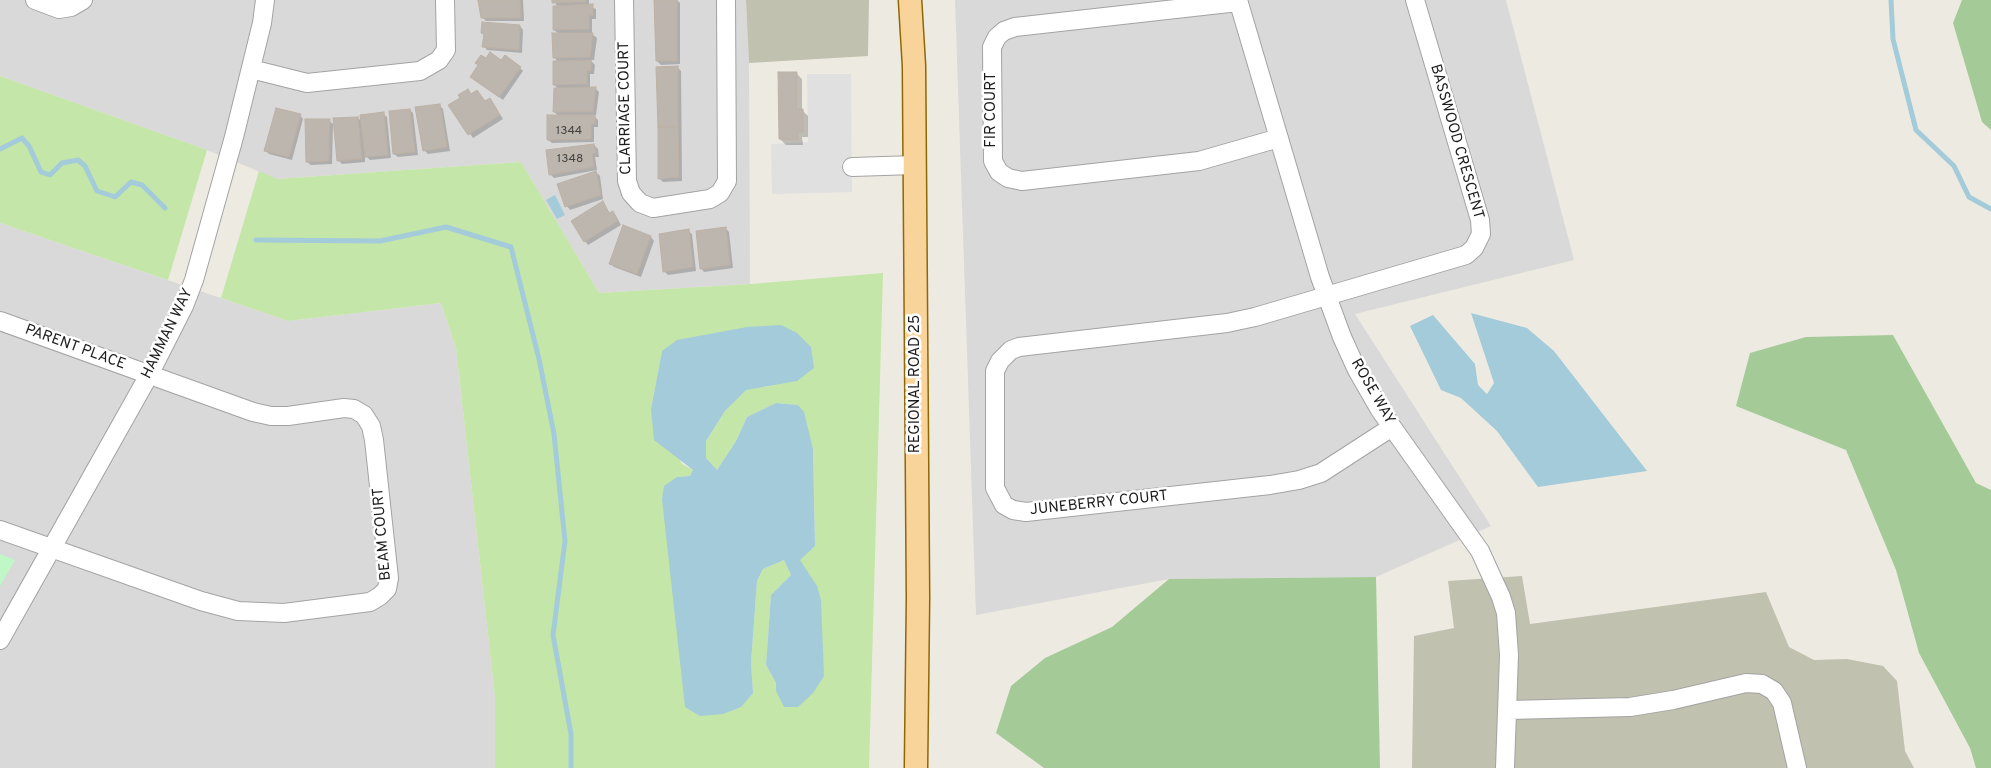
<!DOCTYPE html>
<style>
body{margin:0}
canvas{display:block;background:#edeae2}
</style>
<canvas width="1991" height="768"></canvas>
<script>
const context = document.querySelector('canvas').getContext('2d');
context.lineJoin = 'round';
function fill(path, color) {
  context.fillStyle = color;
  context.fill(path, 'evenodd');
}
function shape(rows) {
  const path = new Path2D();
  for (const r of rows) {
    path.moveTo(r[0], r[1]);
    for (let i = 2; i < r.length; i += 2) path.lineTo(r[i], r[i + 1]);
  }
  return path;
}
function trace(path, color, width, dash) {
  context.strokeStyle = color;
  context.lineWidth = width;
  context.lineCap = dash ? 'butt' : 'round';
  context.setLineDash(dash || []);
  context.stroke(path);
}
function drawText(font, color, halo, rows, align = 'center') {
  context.font = font + ' Overpass,sans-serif';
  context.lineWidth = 5;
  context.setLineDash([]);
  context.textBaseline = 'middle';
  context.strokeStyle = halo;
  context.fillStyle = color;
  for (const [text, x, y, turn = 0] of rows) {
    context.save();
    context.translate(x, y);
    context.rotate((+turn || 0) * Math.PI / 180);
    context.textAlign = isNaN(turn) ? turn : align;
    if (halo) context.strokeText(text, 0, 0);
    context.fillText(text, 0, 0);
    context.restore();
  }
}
const residential = shape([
 [0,0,746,0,749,63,750,284,599,293,521,162,277,179,207,150,0,76],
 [955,0,1506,0,1574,260,1355,314,1491,526,1376,577,1169,579,976,615],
 [0,223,288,321,441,303,456,348,495,697,495,768,0,768]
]);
const construction = shape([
 [746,0,869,0,868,56,749,63],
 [1522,576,1530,624,1766,592,1789,647,1814,660,1847,659,1883,666,1897,681,1905,751,1914,768,1412,768,1414,636,1454,628,1448,581]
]);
const grass = shape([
 [0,76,207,150,168,280,0,223],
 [521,162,599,293,750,284,883,273,869,768,495,768,495,697,456,348,441,303,288,321,221,298,259,171,277,179],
 [662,351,772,386,746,389,725,411,706,441,706,458,717,470,736,441,747,417,776,403,797,405,813,449,815,546,799,560,805,570,776,691,776,683,766,665,771,595,791,575,784,560,763,569,757,581,751,663,753,693,677,477,690,476,693,470,682,464,651,409]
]);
const forest = shape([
 [1962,0,1991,0,1991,130,1982,122,1953,23],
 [1893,335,1976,483,1991,490,1991,768,1976,768,1970,748,1919,653,1896,570,1846,450,1736,406,1750,353,1806,337],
 [1376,577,1380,768,1044,768,996,733,1011,686,1045,658,1112,627,1169,579]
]);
const park = shape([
 [0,554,15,560,0,586]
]);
const parking = shape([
 [807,74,851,74,852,192,772,194,771,144,808,142]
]);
const water = shape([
 [555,195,565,215,557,219,546,200],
 [1471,313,1527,328,1554,351,1647,471,1538,487,1497,431,1461,398,1441,390,1410,326,1433,315,1475,364,1478,385,1487,394,1494,383],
 [781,325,797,333,811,347,814,368,797,381,746,390,725,411,706,441,706,458,717,470,736,441,747,417,776,403,798,405,804,412,813,449,815,546,800,560,817,586,821,600,824,676,813,693,798,707,784,707,776,691,776,683,766,665,771,595,791,575,784,560,763,569,757,581,751,663,753,693,741,707,723,714,700,716,685,707,662,499,664,486,677,477,690,476,693,470,654,440,651,409,662,351,677,340,747,327]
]);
const shadow = shape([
 [479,0,523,0,524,21,486,21,482,17],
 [553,0,589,0,589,6,596,9,596,19,592,19,592,34,597,38,594,60,590,60,595,65,594,74,590,74,590,88,595,88,599,92,596,115,593,115,598,120,598,127,594,127,594,142,552,143,548,140,559,116,554,112,559,89,554,85,558,62,554,57,559,34,554,30,558,7],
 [677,0,680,3,680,64,661,65,657,61],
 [520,26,523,30,522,53,487,50,484,46,485,36,482,33],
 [486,60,501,61,520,68,523,71,503,100,471,77],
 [677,67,681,71,682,181,663,182,659,178],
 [796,73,802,79,802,110,808,116,808,137,802,137,803,145,786,145,780,139],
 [477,91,485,102,490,100,493,103,503,119,473,138,450,106],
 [439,105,443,109,450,151,428,154,424,150],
 [410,110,413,113,418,155,398,157,394,154],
 [383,114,387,117,391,158,370,160,365,155,365,162,342,164,338,160,358,118,362,122],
 [300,115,303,119,292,160,269,154,266,151],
 [329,121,333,124,332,164,311,165,307,162],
 [594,145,598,149,599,157,595,157,597,170,554,178,550,174],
 [596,172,600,176,603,199,570,210,567,206],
 [603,203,610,214,613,213,616,216,621,225,588,245,585,241],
 [624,227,651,237,654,241,641,277,614,267,610,263],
 [725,228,729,232,733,268,704,272,701,268],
 [688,231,692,234,696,271,668,275,664,271]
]);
const stream = shape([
 [1891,0,1893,39,1916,130,1954,166,1969,197,1991,209],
 [0,149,22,138,29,146,41,172,50,175,62,163,78,160,85,166,97,191,115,197,131,182,142,185,165,208],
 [256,240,380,241,446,227,511,247,539,359,554,434,565,541,553,635,571,734,571,768]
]);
const building = shape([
 [478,0,520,0,521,18,481,18,478,0],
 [552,0,586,0,586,2,552,3,552,0],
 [654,0,677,0,677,61,656,61,654,0],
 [593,4,593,15,589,16,589,29,553,30,553,6,593,4],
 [482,22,520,25,519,50,482,47,484,34,481,33,482,22],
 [552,33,593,33,590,57,553,58,552,33],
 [490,52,501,60,505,55,521,67,499,97,470,77,478,65,475,63,481,55,486,58,490,52],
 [591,60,591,71,587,71,587,84,553,85,553,61,591,60],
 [678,66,678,127,658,127,656,67,678,66],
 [778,72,797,72,796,109,803,109,803,132,797,132,798,140,779,139,778,72],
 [596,87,593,112,553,112,554,88,596,87],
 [468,89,471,94,477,90,485,101,490,98,500,115,468,135,448,105,460,98,458,95,468,89],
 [440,104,447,147,423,151,415,107,440,104],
 [276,108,301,114,289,157,264,151,276,108],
 [410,109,415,152,393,154,389,111,410,109],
 [384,112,388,155,365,157,360,115,384,112],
 [547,115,595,115,595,124,591,124,591,139,547,140,547,115],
 [358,117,362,159,337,161,333,118,358,117],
 [305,119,330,119,329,161,306,162,305,119],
 [658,127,678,127,679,177,658,179,658,127],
 [594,144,596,153,592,154,594,167,549,175,546,150,594,144],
 [596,171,601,195,565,207,557,184,596,171],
 [603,201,609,213,613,211,618,221,584,242,571,221,603,201],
 [623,225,651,236,637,274,609,264,623,225],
 [726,227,730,265,700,269,696,231,726,227],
 [689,229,693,267,663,272,659,234,689,229]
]);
const minor = shape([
 [35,0,59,9,71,7,83,0],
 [624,0,627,181,631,193,640,203,653,208,710,199,720,193,727,181,726,0],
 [1238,0,1320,277,1342,337,1357,370,1380,410,1480,551,1501,597,1506,613,1509,655,1505,768],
 [1238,2,1015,27,1004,31,997,37,992,47,993,161,999,172,1008,178,1022,181,1199,161,1279,138],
 [251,69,307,83,420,71,439,60,446,50,445,0],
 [852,167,915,165],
 [0,321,253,412,271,416,288,416,344,408,354,409,364,415,371,426,374,440,389,578,387,589,380,596,370,602,284,613,238,611,201,601,0,530],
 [1392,427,1321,473,1299,480,1270,485,1026,512,1013,510,1004,505,995,488,995,371,1000,361,1011,350,1019,347,1227,323,1255,317,1466,255,1474,248,1481,234,1480,220,1415,0],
 [0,640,149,375,184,306,194,280,234,137,262,23,265,0],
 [1508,710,1630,707,1673,700,1746,683,1762,684,1774,691,1782,703,1797,768]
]);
const major = shape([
 [910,0,914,66,918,598,916,768]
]);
const numberNames = [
 ["1344",569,132],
 ["1348",570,160]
];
const streetNames = [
 ["CLARRIAGE COURT",626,108,-91],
 ["FIR COURT",992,110,-90],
 ["BASSWOOD CRESCENT",1456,142,74],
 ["HAMMAN WAY",168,334,-64],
 ["PARENT PLACE",75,348,20],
 ["REGIONAL ROAD 25",916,384,-90],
 ["ROSE WAY",1372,392,60],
 ["JUNEBERRY COURT",1099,504,-6],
 ["BEAM COURT",383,534,-95]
];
fill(residential, '#dad9d9');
fill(construction, '#c0c1ae');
fill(grass, '#c4e6a8');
fill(forest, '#a4cb97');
fill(park, '#bff7c6');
fill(parking, '#e0e0e0');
fill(water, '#a3cbda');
fill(shadow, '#0003');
trace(stream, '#a3cbda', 5);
fill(building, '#bdb6ae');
trace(building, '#beb1a5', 1);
trace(minor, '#a3a3a3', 20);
trace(major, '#8f6705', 25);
trace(minor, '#fff', 18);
trace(major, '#f8d49b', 22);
drawText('12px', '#444240', null, numberNames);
drawText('15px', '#1c1c1c', '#fff', streetNames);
</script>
